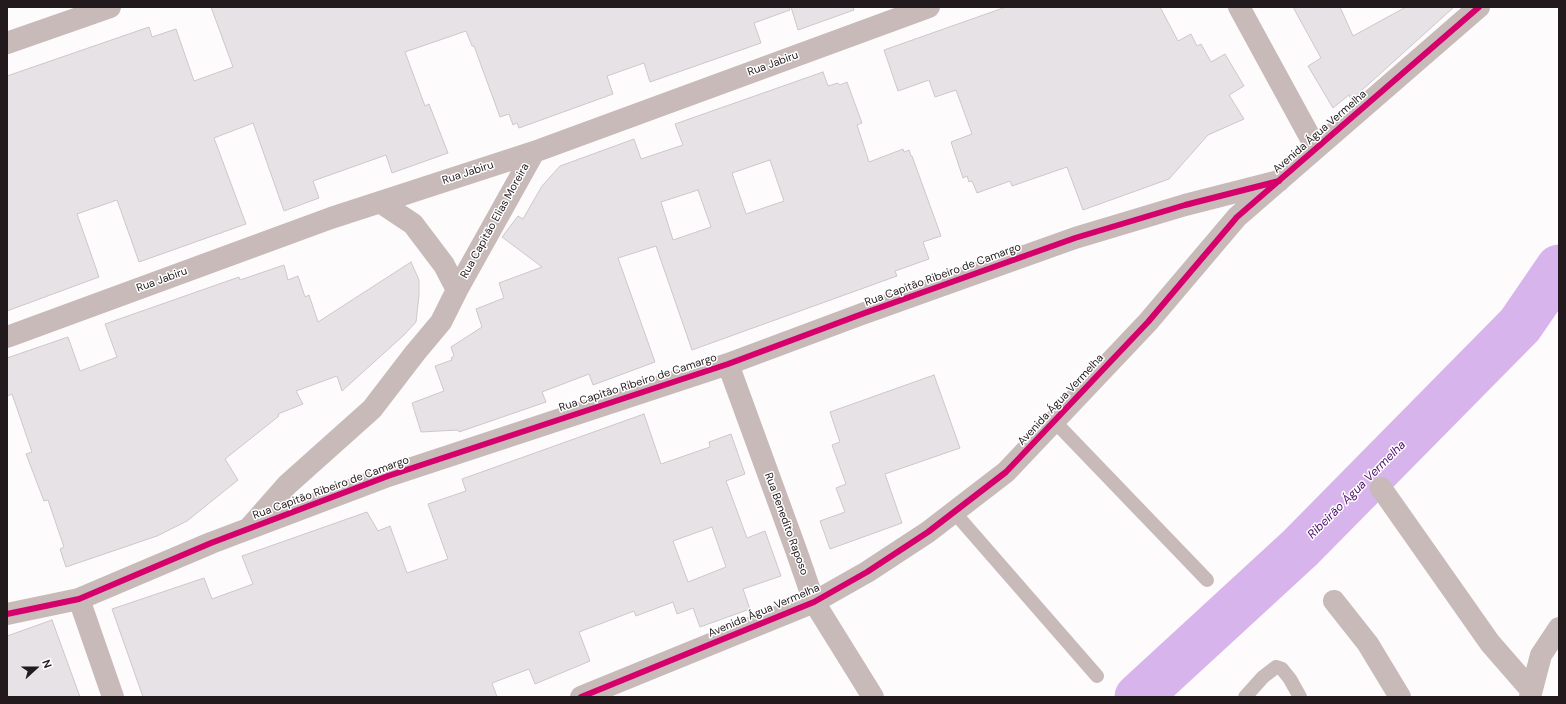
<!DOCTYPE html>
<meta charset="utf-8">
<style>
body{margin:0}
#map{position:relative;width:1566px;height:704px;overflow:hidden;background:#fefbfc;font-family:"DM Sans",sans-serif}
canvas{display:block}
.frame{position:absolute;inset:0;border:8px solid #221a1d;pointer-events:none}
.north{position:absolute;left:16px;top:648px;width:40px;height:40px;-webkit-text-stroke:3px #fff;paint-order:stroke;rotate:69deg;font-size:11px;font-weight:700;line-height:16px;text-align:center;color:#221a1d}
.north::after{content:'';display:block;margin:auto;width:14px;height:18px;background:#221a1d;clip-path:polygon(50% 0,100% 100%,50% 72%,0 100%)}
</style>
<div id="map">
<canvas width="1566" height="704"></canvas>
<div class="frame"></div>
<div class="north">N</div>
</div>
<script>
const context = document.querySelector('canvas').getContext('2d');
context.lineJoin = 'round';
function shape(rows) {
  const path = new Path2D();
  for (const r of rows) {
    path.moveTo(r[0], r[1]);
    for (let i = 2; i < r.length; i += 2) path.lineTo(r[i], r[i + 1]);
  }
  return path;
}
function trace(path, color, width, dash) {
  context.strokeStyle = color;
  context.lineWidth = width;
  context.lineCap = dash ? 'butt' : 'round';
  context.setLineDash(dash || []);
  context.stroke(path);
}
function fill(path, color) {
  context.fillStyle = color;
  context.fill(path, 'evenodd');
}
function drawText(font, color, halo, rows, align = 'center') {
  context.font = font + ' "DM Sans",sans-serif';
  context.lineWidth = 3;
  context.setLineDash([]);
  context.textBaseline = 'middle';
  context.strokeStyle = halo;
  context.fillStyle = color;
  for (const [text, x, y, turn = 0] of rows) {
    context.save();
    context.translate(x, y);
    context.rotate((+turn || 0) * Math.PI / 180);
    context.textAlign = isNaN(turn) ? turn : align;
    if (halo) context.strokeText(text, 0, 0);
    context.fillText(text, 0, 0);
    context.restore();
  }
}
const river = shape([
 [1138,697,1300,548,1520,325,1559,268]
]);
const building = shape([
 [211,7,789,7,790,10,754,23,761,43,650,82,644,63,607,76,613,94,519,128,517,123,513,125,509,114,500,117,474,46,472,46,466,31,405,52,425,106,429,104,448,153,392,173,386,155,313,181,319,198,284,211,253,123,214,138,246,224,139,262,117,200,77,214,99,277,7,311,7,76,149,27,152,37,176,29,194,81,233,67,211,7],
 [791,7,853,7,854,10,798,30,791,7],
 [1006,7,1160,7,1178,41,1191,34,1197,46,1201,44,1211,62,1225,54,1244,86,1229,95,1244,119,1208,135,1169,179,1083,210,1067,167,1012,186,1010,181,977,193,972,181,969,182,967,176,963,178,951,142,972,134,956,90,935,97,929,80,898,91,884,50,1006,7],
 [1293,7,1340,7,1353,36,1406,7,1454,7,1351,100,1349,95,1333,108,1308,66,1321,58,1293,7],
 [823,72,828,86,838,83,840,85,847,82,862,123,857,125,869,162,903,149,904,152,909,150,911,156,912,156,941,236,923,242,929,259,895,271,897,276,692,350,656,246,618,258,655,362,593,385,589,374,542,392,546,402,459,432,458,430,421,432,412,403,444,391,435,366,452,360,451,358,454,356,451,347,482,327,476,309,504,298,499,283,542,267,502,237,518,216,523,219,542,186,560,166,634,139,641,159,683,145,675,124,823,72],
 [770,160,784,201,746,214,732,173,770,160],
 [698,190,711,227,673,240,661,202,698,190],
 [411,262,419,280,419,295,416,322,404,335,342,391,337,376,296,391,303,404,278,414,279,416,225,459,238,480,187,521,157,536,66,567,60,549,64,547,48,500,44,501,26,454,32,452,21,420,12,394,7,396,7,358,68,337,80,371,117,357,105,324,239,277,240,280,284,265,288,280,298,276,305,297,309,295,318,322,411,262],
 [934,375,960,448,885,474,902,523,830,549,820,521,845,512,836,488,846,484,832,445,840,442,830,412,934,375],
 [644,414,661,464,710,447,709,442,731,434,745,474,726,481,747,538,765,531,781,576,743,589,750,609,700,627,693,608,677,614,673,602,636,616,634,611,579,632,590,661,535,684,529,669,492,683,497,697,143,697,112,609,204,578,212,599,253,584,242,556,367,512,378,531,390,526,407,573,448,559,428,504,466,491,462,479,644,414],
 [712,527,726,567,688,582,673,541,712,527],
 [52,620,80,697,7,697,7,636,52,620]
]);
const service = shape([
 [1055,422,1207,580],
 [954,512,1097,676],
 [1245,697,1263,677,1276,667,1282,669,1290,679,1300,697]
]);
const minor = shape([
 [1239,7,1316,148],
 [380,202,413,224,444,265,457,290],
 [7,337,331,218,534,152,929,7],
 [728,364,796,550,814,602,873,697],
 [1381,488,1490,643,1531,690],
 [250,527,287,485,372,409,415,353,441,322,457,290,534,152],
 [79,599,113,697],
 [1334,601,1368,644,1400,697],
 [7,614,79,599,211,543,388,476,728,364,862,314,1075,238,1185,205,1279,181],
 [581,697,814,602,867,572,928,532,1006,472,1148,322,1237,217,1479,7],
 [1530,697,1541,655,1559,628]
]);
const tertiary = shape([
 [7,43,110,7]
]);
const cycleway = shape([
 [7,614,79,599,211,543,388,476,728,364,862,314,1075,238,1185,205,1279,181],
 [581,697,814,602,867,572,928,532,1006,472,1148,322,1237,217,1479,7]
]);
const streetNames = [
 ["Rua Jabiru",773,64,-20],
 ["Avenida Água Vermelha",1320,132,-41],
 ["Rua Jabiru",468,173,-18],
 ["Rua Capitão Elias Moreira",495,221,-61],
 ["Rua Capitão Ribeiro de Camargo",943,275,-20],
 ["Rua Jabiru",162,280,-20],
 ["Rua Capitão Ribeiro de Camargo",638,383,-18],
 ["Avenida Água Vermelha",1061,400,-47],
 ["Rua Capitão Ribeiro de Camargo",331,488,-20],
 ["Rua Benedito Raposo",786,524,70],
 ["Avenida Água Vermelha",764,611,-23]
];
const waterNames = [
 ["Ribeirão Água Vermelha",1357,490,-45]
];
trace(river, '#d7b4eb', 47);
fill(building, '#e7e2e5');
trace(building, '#ccc8ca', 1);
trace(service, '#c7bab9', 14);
trace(minor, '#c7bab9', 22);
trace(tertiary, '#c7bab9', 22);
trace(cycleway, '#d6006c', 6);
drawText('11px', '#221a1d', '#fff', streetNames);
drawText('italic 12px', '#4d0a6a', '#fff', waterNames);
</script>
